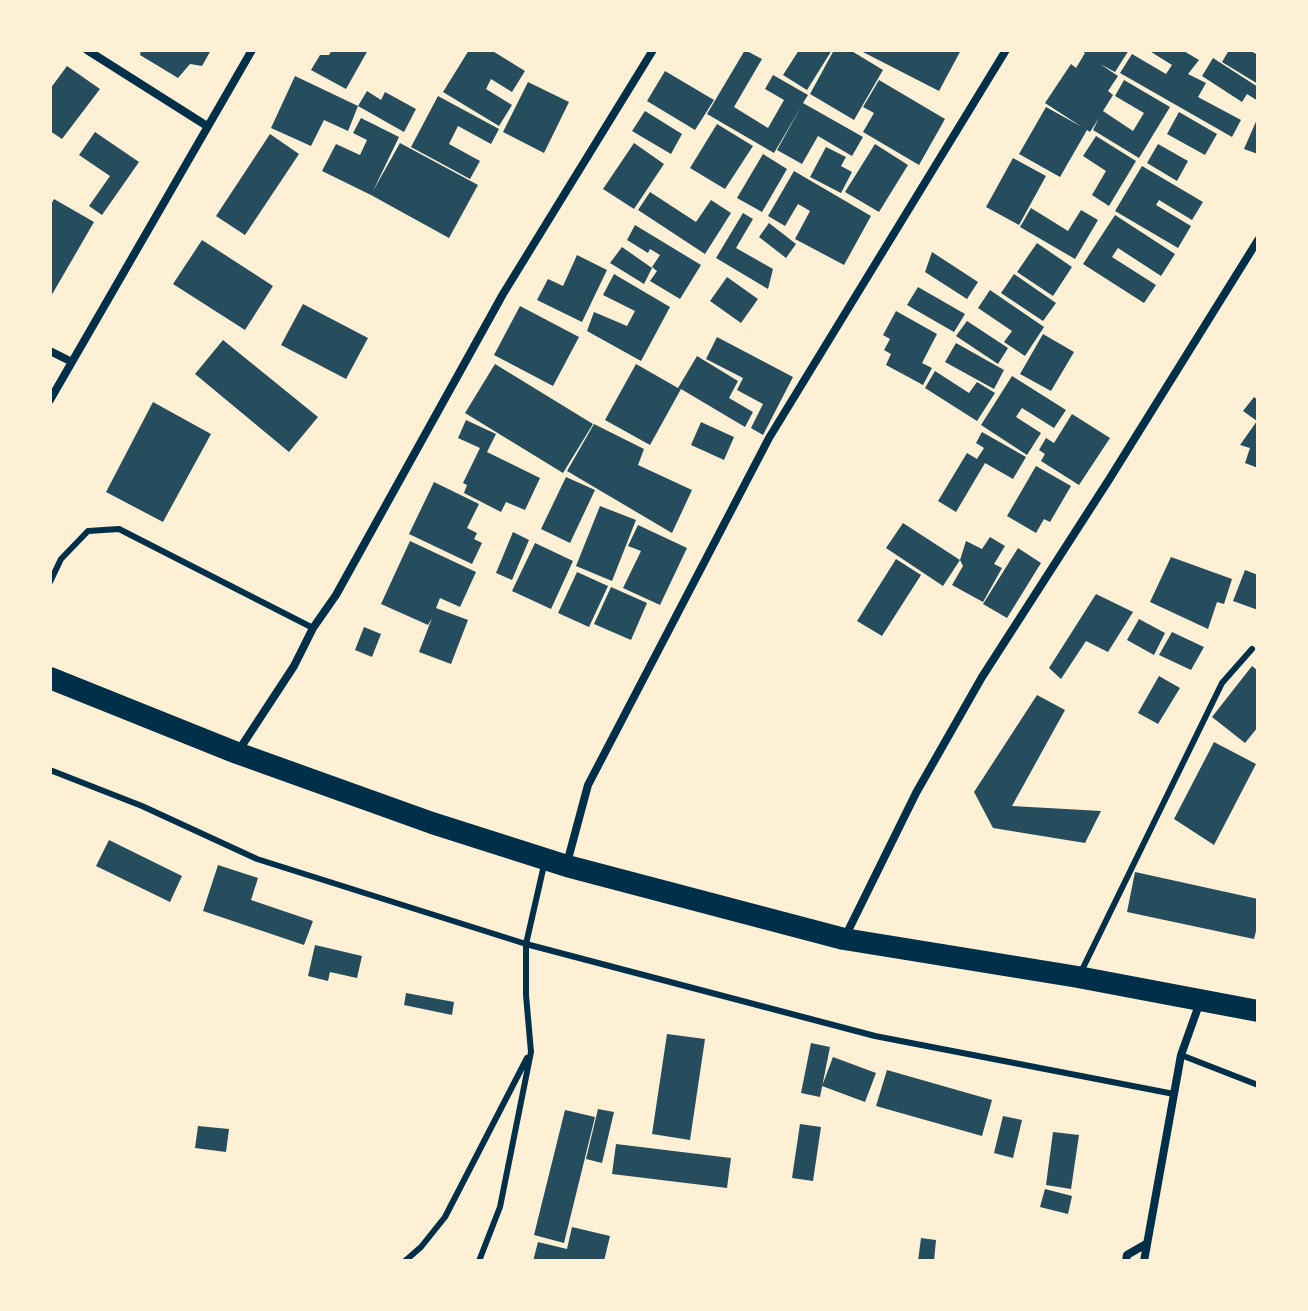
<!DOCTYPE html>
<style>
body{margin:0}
#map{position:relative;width:1308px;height:1311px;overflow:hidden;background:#fdf0d5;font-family:Roboto,sans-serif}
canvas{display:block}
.frame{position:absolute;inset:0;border:52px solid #fdf0d5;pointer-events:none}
</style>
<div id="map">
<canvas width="1308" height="1311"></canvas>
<div class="frame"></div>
</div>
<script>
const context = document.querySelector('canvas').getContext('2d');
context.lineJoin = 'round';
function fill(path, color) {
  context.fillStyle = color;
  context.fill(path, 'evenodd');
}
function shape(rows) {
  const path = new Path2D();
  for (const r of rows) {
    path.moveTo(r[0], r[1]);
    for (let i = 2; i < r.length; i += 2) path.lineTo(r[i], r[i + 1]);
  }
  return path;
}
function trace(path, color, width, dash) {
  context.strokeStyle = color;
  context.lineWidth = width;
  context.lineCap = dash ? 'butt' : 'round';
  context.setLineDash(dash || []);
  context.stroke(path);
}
const building = shape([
 [141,50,211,50,202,66,190,64,178,78,140,55],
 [332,50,368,50,346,89,311,70,320,55,329,55],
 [469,50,491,50,525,71,512,92,491,79,486,89,512,105,499,126,443,92],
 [745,50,762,59,734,107,768,128,784,100,765,89,773,75,808,95,803,103,863,137,852,156,818,136,802,164,777,150,801,107,774,153,707,114],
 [799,50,832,50,807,90,783,75],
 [834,50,850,50,883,70,854,120,810,94],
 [859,50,961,50,939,91],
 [1080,50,1129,50,1115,72,1100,64,1118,76,1108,91,1113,95,1103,111,1133,131,1144,113,1115,96,1124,80,1170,107,1139,158,1093,130,1099,118,1090,132,1087,130,1060,177,1019,154,1046,107,1082,127,1045,103,1071,64,1076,68,1085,53],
 [1148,50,1182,50,1199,60,1188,74,1206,83,1198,97,1241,120,1232,137,1120,73,1132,54,1166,74,1172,65],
 [1229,50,1249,50,1258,55,1258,84,1222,62],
 [1213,58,1258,87,1258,101,1247,94,1242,102,1202,76],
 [67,66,100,89,62,139,50,131,50,89],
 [665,71,714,100,695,130,647,101],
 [295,76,358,106,367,91,381,100,385,92,416,109,404,132,358,106,348,131,324,120,311,146,271,128],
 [879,80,945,119,919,165,863,132,874,113,863,107],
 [528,82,569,102,544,153,503,132],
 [438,96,499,129,491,144,458,126,449,144,480,161,470,179,411,147],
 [645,111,682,134,671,154,632,131],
 [1179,112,1217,134,1205,155,1167,134],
 [1258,117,1258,154,1244,149],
 [361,118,399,137,373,191,400,143,478,185,449,238,371,195,322,171,336,144,360,155,367,140,353,133],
 [717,124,753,146,725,189,690,168],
 [95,132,139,162,102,215,89,206,110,176,79,155],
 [270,134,299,154,245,235,216,216],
 [1096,136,1136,161,1109,206,1092,195,1106,171,1083,156],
 [634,143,664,164,634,209,603,189],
 [875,144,908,165,879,212,845,192],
 [1158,144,1188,161,1177,181,1147,163],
 [826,147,846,157,841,166,852,172,841,193,810,177],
 [763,154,787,169,762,212,737,198],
 [1013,158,1046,176,1019,225,986,207],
 [1142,166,1203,202,1192,220,1159,200,1156,205,1191,226,1178,248,1115,211],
 [794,171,871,216,844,265,795,239,810,211,798,204,785,226,768,216],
 [650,192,696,222,711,200,731,213,705,254,638,210],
 [54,199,94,222,50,298,50,206],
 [1031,208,1068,231,1081,210,1098,220,1075,259,1020,227],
 [743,213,753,219,736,248,773,269,768,289,716,258],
 [1115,215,1175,254,1161,276,1118,248,1112,257,1156,285,1144,303,1083,264],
 [769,223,796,244,786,258,759,237],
 [635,225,701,265,680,299,650,281,657,271,652,267,660,255,650,249,648,253,627,240],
 [202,240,273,286,245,330,173,284],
 [1037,243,1072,267,1053,296,1017,272],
 [622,247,652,268,644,284,610,263],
 [932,252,978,282,967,299,925,272],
 [577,255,607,270,582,322,537,300,548,279,563,286],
 [614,274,670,307,641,361,587,331,594,312,627,326,635,311,603,295],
 [1014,274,1056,303,1043,321,1001,293],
 [727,277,758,299,741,323,710,301],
 [918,287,965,314,954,332,907,305],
 [990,290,1044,327,1025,356,1004,342,1012,331,978,308],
 [303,304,368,338,346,379,281,345],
 [520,306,579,337,553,386,494,355],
 [896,311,937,334,922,363,932,368,923,385,886,365,891,354,884,350,890,339,883,335],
 [967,321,1008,348,998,364,956,336],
 [1043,334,1074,352,1051,391,1020,374],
 [717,337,793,377,763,435,751,428,763,404,737,390,743,378,706,359],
 [223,340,318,417,289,452,195,374],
 [956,343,1004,370,994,389,945,362],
 [697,356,738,381,729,398,753,412,745,427,681,389,650,445,605,420,636,364,678,388],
 [495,364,593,424,563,473,465,413],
 [935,371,969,393,977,382,995,393,977,421,925,388],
 [1012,376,1066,410,1054,428,1022,408,1016,417,1041,433,1027,455,981,425],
 [1254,397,1258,400,1258,468,1245,463,1250,448,1240,445,1257,421,1243,411],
 [153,402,211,434,163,522,106,492],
 [1072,414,1110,438,1079,485,1041,461,1045,454,1039,450,1046,438,1054,443],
 [466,420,496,434,487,452,540,478,525,510,506,502,501,512,464,493,467,485,463,483,480,448,458,438],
 [701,422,734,437,724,460,691,445],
 [594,424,644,449,638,465,692,490,672,533,567,471],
 [982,432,1026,457,1013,479,985,463,956,512,938,501,967,453,977,459,984,448,976,443],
 [1036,466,1071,486,1050,522,1044,519,1036,533,1007,516],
 [566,477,595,490,570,543,541,529],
 [434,482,479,504,467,528,477,533,474,539,482,543,472,564,409,534],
 [600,506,636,520,612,581,576,566],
 [903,523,960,560,943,586,886,548],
 [638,525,687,548,660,605,623,588,641,551,628,546],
 [513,532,529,540,512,580,496,573],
 [990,537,1005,546,994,564,1002,568,983,602,952,585,963,566,960,560,966,541,982,549],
 [410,541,476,572,460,607,440,598,436,608,468,620,451,664,419,652,432,618,428,625,381,604],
 [535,543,573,561,551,609,512,591],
 [1018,548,1041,563,1007,618,983,604],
 [1171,557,1232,579,1224,604,1217,602,1208,629,1150,602],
 [896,559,921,575,882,636,857,621],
 [1245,570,1258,575,1258,610,1233,601],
 [577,572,608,586,589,627,558,613],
 [611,587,647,603,631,640,594,624],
 [1096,594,1133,612,1108,652,1086,641,1061,679,1049,668],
 [1139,619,1165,633,1154,655,1127,640],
 [364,627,381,634,372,657,355,650],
 [1172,632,1204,647,1191,670,1159,655],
 [1252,666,1258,671,1258,727,1245,743,1212,717],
 [1159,676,1180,688,1158,724,1138,713],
 [1037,695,1065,710,1012,806,1101,811,1085,843,993,828,974,792],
 [1214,742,1256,764,1214,845,1174,819],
 [109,840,182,876,170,902,96,866],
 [218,865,258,878,251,900,313,921,304,945,203,911],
 [1135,872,1258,899,1258,923,1254,939,1127,912],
 [315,945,362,956,357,978,330,972,328,981,308,976],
 [406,993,454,1002,452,1015,404,1005],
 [667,1034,705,1039,690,1140,652,1134],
 [811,1043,830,1047,820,1097,801,1093],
 [833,1057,876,1073,865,1102,822,1086],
 [887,1070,992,1100,982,1136,876,1106],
 [598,1109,614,1112,602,1163,586,1159],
 [565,1110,595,1117,564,1243,534,1235],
 [1003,1116,1022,1120,1013,1158,994,1153],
 [800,1124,821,1127,813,1181,792,1178],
 [198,1126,229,1129,226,1152,195,1148],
 [1053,1132,1079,1135,1071,1189,1046,1185],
 [616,1144,731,1158,727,1188,612,1174],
 [1045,1189,1072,1196,1068,1214,1040,1207],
 [572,1227,610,1236,604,1261,533,1261,538,1242,567,1249],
 [921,1238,936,1240,934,1261,918,1261]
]);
const service = shape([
 [50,582,61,559,88,531,119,529,313,628],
 [50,770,142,806,257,859,526,944,875,1036,1174,1094],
 [1080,974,1222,683,1252,649],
 [1181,1055,1258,1085],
 [405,1261,421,1247,445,1217,527,1058],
 [479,1261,500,1207,531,1052,526,995,526,944,544,865]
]);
const minor = shape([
 [87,50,207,126],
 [50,351,72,362],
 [50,400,252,50],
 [237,753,294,666,313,628,336,595,503,294,653,50],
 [567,863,588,785,769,438,1006,50],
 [845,937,916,793,982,677,1110,478,1258,240],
 [1126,1261,1127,1255,1146,1244],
 [1144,1261,1181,1055,1200,1002]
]);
const trunk = shape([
 [50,678,237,753,432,823,567,866,844,939,1078,977,1258,1011]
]);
fill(building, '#264d5e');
trace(service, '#003049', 6);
trace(minor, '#003049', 8);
trace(trunk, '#003049', 22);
</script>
